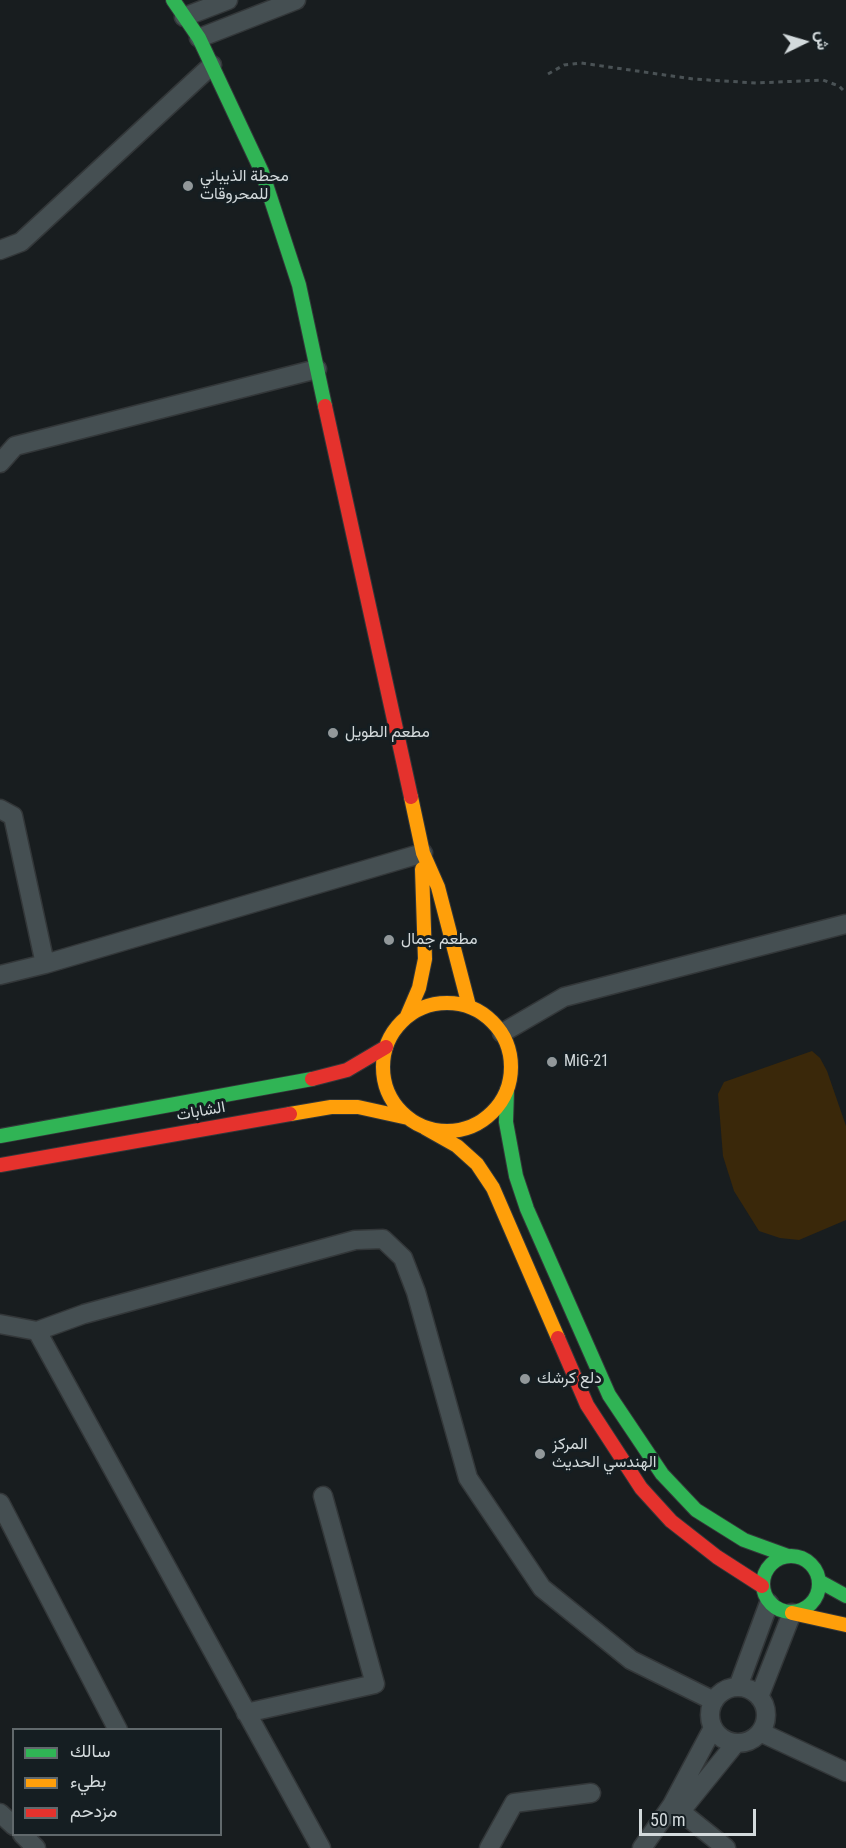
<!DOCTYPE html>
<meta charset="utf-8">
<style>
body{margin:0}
#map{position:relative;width:846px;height:1848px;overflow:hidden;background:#181d1f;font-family:"Roboto Condensed",Vazirmatn,sans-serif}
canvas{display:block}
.legend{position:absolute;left:12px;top:1728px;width:210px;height:108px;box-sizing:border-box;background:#151e22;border:2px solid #61696c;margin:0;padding:8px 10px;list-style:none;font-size:18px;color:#d3dadc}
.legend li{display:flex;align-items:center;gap:12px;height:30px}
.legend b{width:30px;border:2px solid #61696c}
.north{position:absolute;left:774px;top:12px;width:60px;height:60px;-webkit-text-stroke:4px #151e22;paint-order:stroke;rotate:85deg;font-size:16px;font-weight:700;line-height:24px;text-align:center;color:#d3dadc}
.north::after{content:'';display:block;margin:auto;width:21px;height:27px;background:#d3dadc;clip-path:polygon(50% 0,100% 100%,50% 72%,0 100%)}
.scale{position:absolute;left:639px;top:1809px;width:117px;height:27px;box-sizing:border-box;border:3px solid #d3dadc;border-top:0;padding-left:8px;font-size:18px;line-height:21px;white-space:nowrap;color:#d3dadc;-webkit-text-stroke:4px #151e22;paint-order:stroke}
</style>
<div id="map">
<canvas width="846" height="1848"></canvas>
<ul class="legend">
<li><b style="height:8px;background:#30b455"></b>سالك</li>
<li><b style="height:8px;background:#ff9f0a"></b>بطيء</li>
<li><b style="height:8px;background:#e5322d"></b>مزدحم</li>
</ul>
<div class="north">ش</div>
<div class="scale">50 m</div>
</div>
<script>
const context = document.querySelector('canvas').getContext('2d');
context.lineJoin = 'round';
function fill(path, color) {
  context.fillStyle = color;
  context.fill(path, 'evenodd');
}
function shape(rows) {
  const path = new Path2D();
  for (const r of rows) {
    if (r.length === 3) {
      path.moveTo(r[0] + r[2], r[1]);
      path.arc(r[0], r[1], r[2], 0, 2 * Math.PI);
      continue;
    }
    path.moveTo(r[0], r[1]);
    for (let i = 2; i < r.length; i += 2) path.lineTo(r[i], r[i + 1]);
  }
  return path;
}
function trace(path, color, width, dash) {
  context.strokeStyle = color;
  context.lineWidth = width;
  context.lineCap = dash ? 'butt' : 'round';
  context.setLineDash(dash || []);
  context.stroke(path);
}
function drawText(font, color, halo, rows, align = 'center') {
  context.font = font + ' "Roboto Condensed",Vazirmatn,sans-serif';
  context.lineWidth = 6;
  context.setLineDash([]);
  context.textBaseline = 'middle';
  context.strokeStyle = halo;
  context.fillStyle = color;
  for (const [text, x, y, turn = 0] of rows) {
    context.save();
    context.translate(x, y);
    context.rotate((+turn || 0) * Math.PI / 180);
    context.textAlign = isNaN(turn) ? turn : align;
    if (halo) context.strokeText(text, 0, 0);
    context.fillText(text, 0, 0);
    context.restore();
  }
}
const green = shape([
 [812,1051,820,1058,827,1071,846,1126,846,1220,799,1240,780,1238,759,1231,734,1191,723,1156,718,1094,724,1082]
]);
const path = shape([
 [548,74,564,65,581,63,693,79,756,83,823,80,839,86,846,93]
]);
const street = shape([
 [184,17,228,0],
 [199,38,296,0],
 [0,250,21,242,212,65],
 [0,463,15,446,317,369],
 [0,809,13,816,45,964],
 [0,975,45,964,423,853],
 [502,1033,564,997,846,924],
 [0,1324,37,1331,84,1314,355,1240,383,1239,403,1258,416,1292,468,1478,542,1588,631,1660,714,1701],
 [37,1331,321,1848],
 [0,1503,118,1730],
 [738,1687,769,1603],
 [738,1715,28],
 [759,1697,792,1613],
 [246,1713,375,1684,323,1496],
 [760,1732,846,1772],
 [680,1811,726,1848],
 [0,1813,14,1826],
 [676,1817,736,1743],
 [22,1834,36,1848],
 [489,1848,514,1803,591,1793],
 [642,1848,672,1805,713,1728]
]);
const fast = shape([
 [173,0,199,38,262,172,299,285,325,406],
 [507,1090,506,1122,516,1176,527,1209,609,1395,662,1474,696,1510,744,1540,788,1556],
 [0,1136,312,1079],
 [791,1584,28],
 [819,1581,846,1596]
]);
const slow = shape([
 [411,797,423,853,438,887,469,1006],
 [447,1067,64],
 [407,1016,419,988,425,959,422,869],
 [290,1114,331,1107,358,1107,408,1118],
 [425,1128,457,1146,477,1164,493,1188,558,1338],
 [792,1613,846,1625]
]);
const jam = shape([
 [325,406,411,797],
 [312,1079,347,1070,386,1047],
 [0,1165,290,1114],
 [558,1338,587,1405,641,1488,671,1521,717,1557,762,1586]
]);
const markers = [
 [188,186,6,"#92989a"],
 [333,733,6,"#92989a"],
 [389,940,6,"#92989a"],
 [552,1062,6,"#92989a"],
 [525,1379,6,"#92989a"],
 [540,1454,6,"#92989a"]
];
const poiNames = [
 ["محطة الذيباني",200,177],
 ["للمحروقات",200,195],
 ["مطعم الطويل",345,733],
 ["مطعم جمال",401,940],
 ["MiG-21",564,1062],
 ["دلع كرشك",537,1379],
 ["المركز",552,1445],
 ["الهندسي الحديث",552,1463]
];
const streetNames = [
 ["الشابات",201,1112,-10]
];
fill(green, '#3a280a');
trace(street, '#333739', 21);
trace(fast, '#333739', 16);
trace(slow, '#333739', 16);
trace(jam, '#333739', 16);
trace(path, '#4a5255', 3, [4.5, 4.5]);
trace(street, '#454f52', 18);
trace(fast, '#30b455', 14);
trace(slow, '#ff9f0a', 14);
trace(jam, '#e5322d', 14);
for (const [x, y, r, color] of markers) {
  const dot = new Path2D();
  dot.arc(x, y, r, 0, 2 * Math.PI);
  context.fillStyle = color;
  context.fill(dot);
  trace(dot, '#151e22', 2);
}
drawText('16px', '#d3dadc', '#151e22', poiNames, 'left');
drawText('16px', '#d3dadc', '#151e22', streetNames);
</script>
